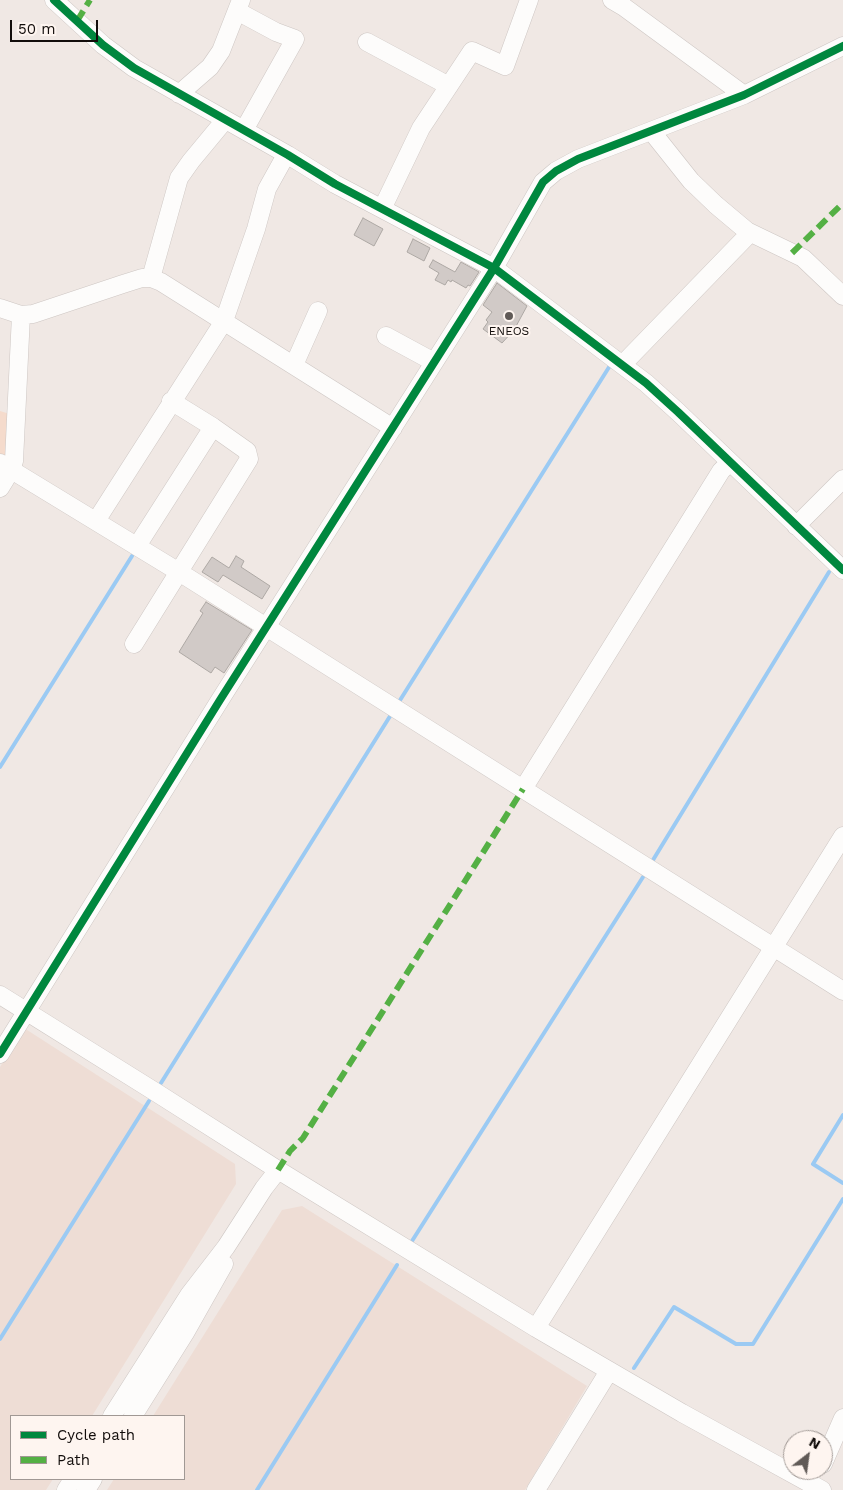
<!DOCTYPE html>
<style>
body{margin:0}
#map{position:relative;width:843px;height:1490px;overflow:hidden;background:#f0e8e4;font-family:"Work Sans",sans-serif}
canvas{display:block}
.legend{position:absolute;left:10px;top:1415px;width:175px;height:65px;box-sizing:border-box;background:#fef5f0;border:1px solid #a09894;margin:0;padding:6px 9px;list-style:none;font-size:15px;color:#120d0b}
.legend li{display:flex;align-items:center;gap:10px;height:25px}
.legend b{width:25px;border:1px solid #a09894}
.north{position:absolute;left:783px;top:1430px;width:50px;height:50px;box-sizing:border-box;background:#fef5f0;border:1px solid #a09894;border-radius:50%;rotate:30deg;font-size:14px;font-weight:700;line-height:20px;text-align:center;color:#120d0b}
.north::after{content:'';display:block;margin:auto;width:18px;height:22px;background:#605a57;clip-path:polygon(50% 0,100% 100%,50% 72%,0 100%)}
.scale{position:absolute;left:10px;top:20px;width:88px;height:22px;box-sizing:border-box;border:2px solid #120d0b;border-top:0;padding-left:6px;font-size:15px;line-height:18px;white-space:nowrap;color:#120d0b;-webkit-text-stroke:4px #fef5f0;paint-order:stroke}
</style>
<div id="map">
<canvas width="843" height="1490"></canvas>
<ul class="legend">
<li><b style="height:6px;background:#00873e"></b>Cycle path</li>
<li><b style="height:6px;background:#54b044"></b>Path</li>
</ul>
<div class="north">N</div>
<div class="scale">50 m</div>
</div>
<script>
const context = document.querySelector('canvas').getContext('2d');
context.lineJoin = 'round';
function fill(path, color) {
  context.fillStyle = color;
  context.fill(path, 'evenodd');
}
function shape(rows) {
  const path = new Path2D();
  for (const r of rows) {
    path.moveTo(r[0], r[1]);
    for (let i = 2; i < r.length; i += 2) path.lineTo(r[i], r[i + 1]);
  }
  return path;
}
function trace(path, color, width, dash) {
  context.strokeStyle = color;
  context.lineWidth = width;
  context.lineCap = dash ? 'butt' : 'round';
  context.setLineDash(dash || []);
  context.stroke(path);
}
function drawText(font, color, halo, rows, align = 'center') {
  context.font = font + ' "Work Sans",sans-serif';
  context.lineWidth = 4;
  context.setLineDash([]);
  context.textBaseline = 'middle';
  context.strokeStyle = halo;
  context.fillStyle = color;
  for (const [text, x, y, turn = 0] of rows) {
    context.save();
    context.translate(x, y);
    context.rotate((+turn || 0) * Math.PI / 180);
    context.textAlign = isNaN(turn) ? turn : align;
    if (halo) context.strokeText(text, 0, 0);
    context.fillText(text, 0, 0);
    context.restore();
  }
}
const built = shape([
 [24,1028,235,1164,236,1184,92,1416,11,1416,11,1479,53,1479,46,1490,0,1490,0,1067],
 [302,1206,587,1386,525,1490,107,1490,114,1479,184,1479,184,1416,153,1416,282,1210]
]);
const green = shape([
 [0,411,13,415,12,458,0,456]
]);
const stream = shape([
 [397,705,611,364],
 [0,767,132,556],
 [653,860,829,572],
 [161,1083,392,713],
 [843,1115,813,1164,843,1183],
 [412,1241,643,877],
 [0,1339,149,1101],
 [634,1368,674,1307,736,1344,753,1344,843,1199],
 [257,1490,397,1265]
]);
const building = shape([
 [363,218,383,229,374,246,354,235,363,218],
 [413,239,430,248,424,261,407,252,413,239],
 [433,260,455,272,461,262,479,272,470,286,468,285,466,288,452,280,451,282,448,280,445,285,435,280,439,273,429,267,433,260],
 [497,283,527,306,514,330,502,343,483,329,488,322,486,320,492,312,483,305,497,283],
 [236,556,244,561,241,567,270,586,262,599,223,575,218,582,202,572,212,557,229,568,236,556],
 [206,602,252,630,224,673,215,667,211,673,179,652,203,613,200,611,206,602]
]);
const minor = shape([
 [54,0,103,45,134,68,288,155,335,184,494,268,646,383,678,412,843,570],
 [612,0,624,7,744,95],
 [237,11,276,32,295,39,244,130],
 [367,42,449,86],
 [179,94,210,67,221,51,241,0],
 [654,131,656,137,691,181,716,205,747,231,803,258,843,296],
 [382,209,421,128,472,51,505,66,529,0],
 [151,278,179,178,191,161,225,120],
 [0,308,21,315,33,314,123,284,142,278,151,278,161,282,393,428],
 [386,336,434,362],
 [294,365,318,311],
 [622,365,750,233],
 [0,463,179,572,843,991],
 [0,488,11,470,14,461,21,315],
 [96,521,224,321,256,229,267,189,282,162,288,155],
 [796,526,843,479],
 [137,546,213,427],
 [134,644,249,459,247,451,213,427,171,401],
 [523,789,721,471,730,462],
 [0,995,157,1093,278,1170,536,1328,682,1413,822,1490],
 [0,1054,220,700,494,268,543,182,556,171,578,159,744,95,843,46],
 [536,1328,843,836],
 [112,1416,189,1295,226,1247,264,1188,278,1170],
 [133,1416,185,1333,224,1264],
 [823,1464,843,1418],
 [66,1490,73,1479],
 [86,1490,93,1479],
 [536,1490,609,1371]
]);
const quiet = shape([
 [77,21,90,0],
 [792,253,843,203],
 [278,1170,290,1151,303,1138,523,789]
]);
const cycleway = shape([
 [54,0,103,45,134,68,288,155,335,184,494,268,646,383,678,412,843,570],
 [0,1054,220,700,494,268,543,182,556,171,578,159,744,95,843,46]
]);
const markers = [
 [509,316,5,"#605a57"]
];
const poiNames = [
 ["ENEOS",509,331]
];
fill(built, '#eeddd5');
fill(green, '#f5dbcc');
trace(stream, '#9bcaf3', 4);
fill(building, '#d1cac7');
trace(building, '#ada8a4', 1);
trace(minor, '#cdc6c3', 19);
trace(minor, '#fdfcfb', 18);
trace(quiet, '#54b044', 6, [12, 6]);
trace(cycleway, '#00873e', 8);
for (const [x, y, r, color] of markers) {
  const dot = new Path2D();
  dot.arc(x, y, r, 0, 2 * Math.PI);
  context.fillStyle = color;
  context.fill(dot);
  trace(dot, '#fef5f0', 2);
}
drawText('12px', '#120d0b', '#fef5f0', poiNames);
</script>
